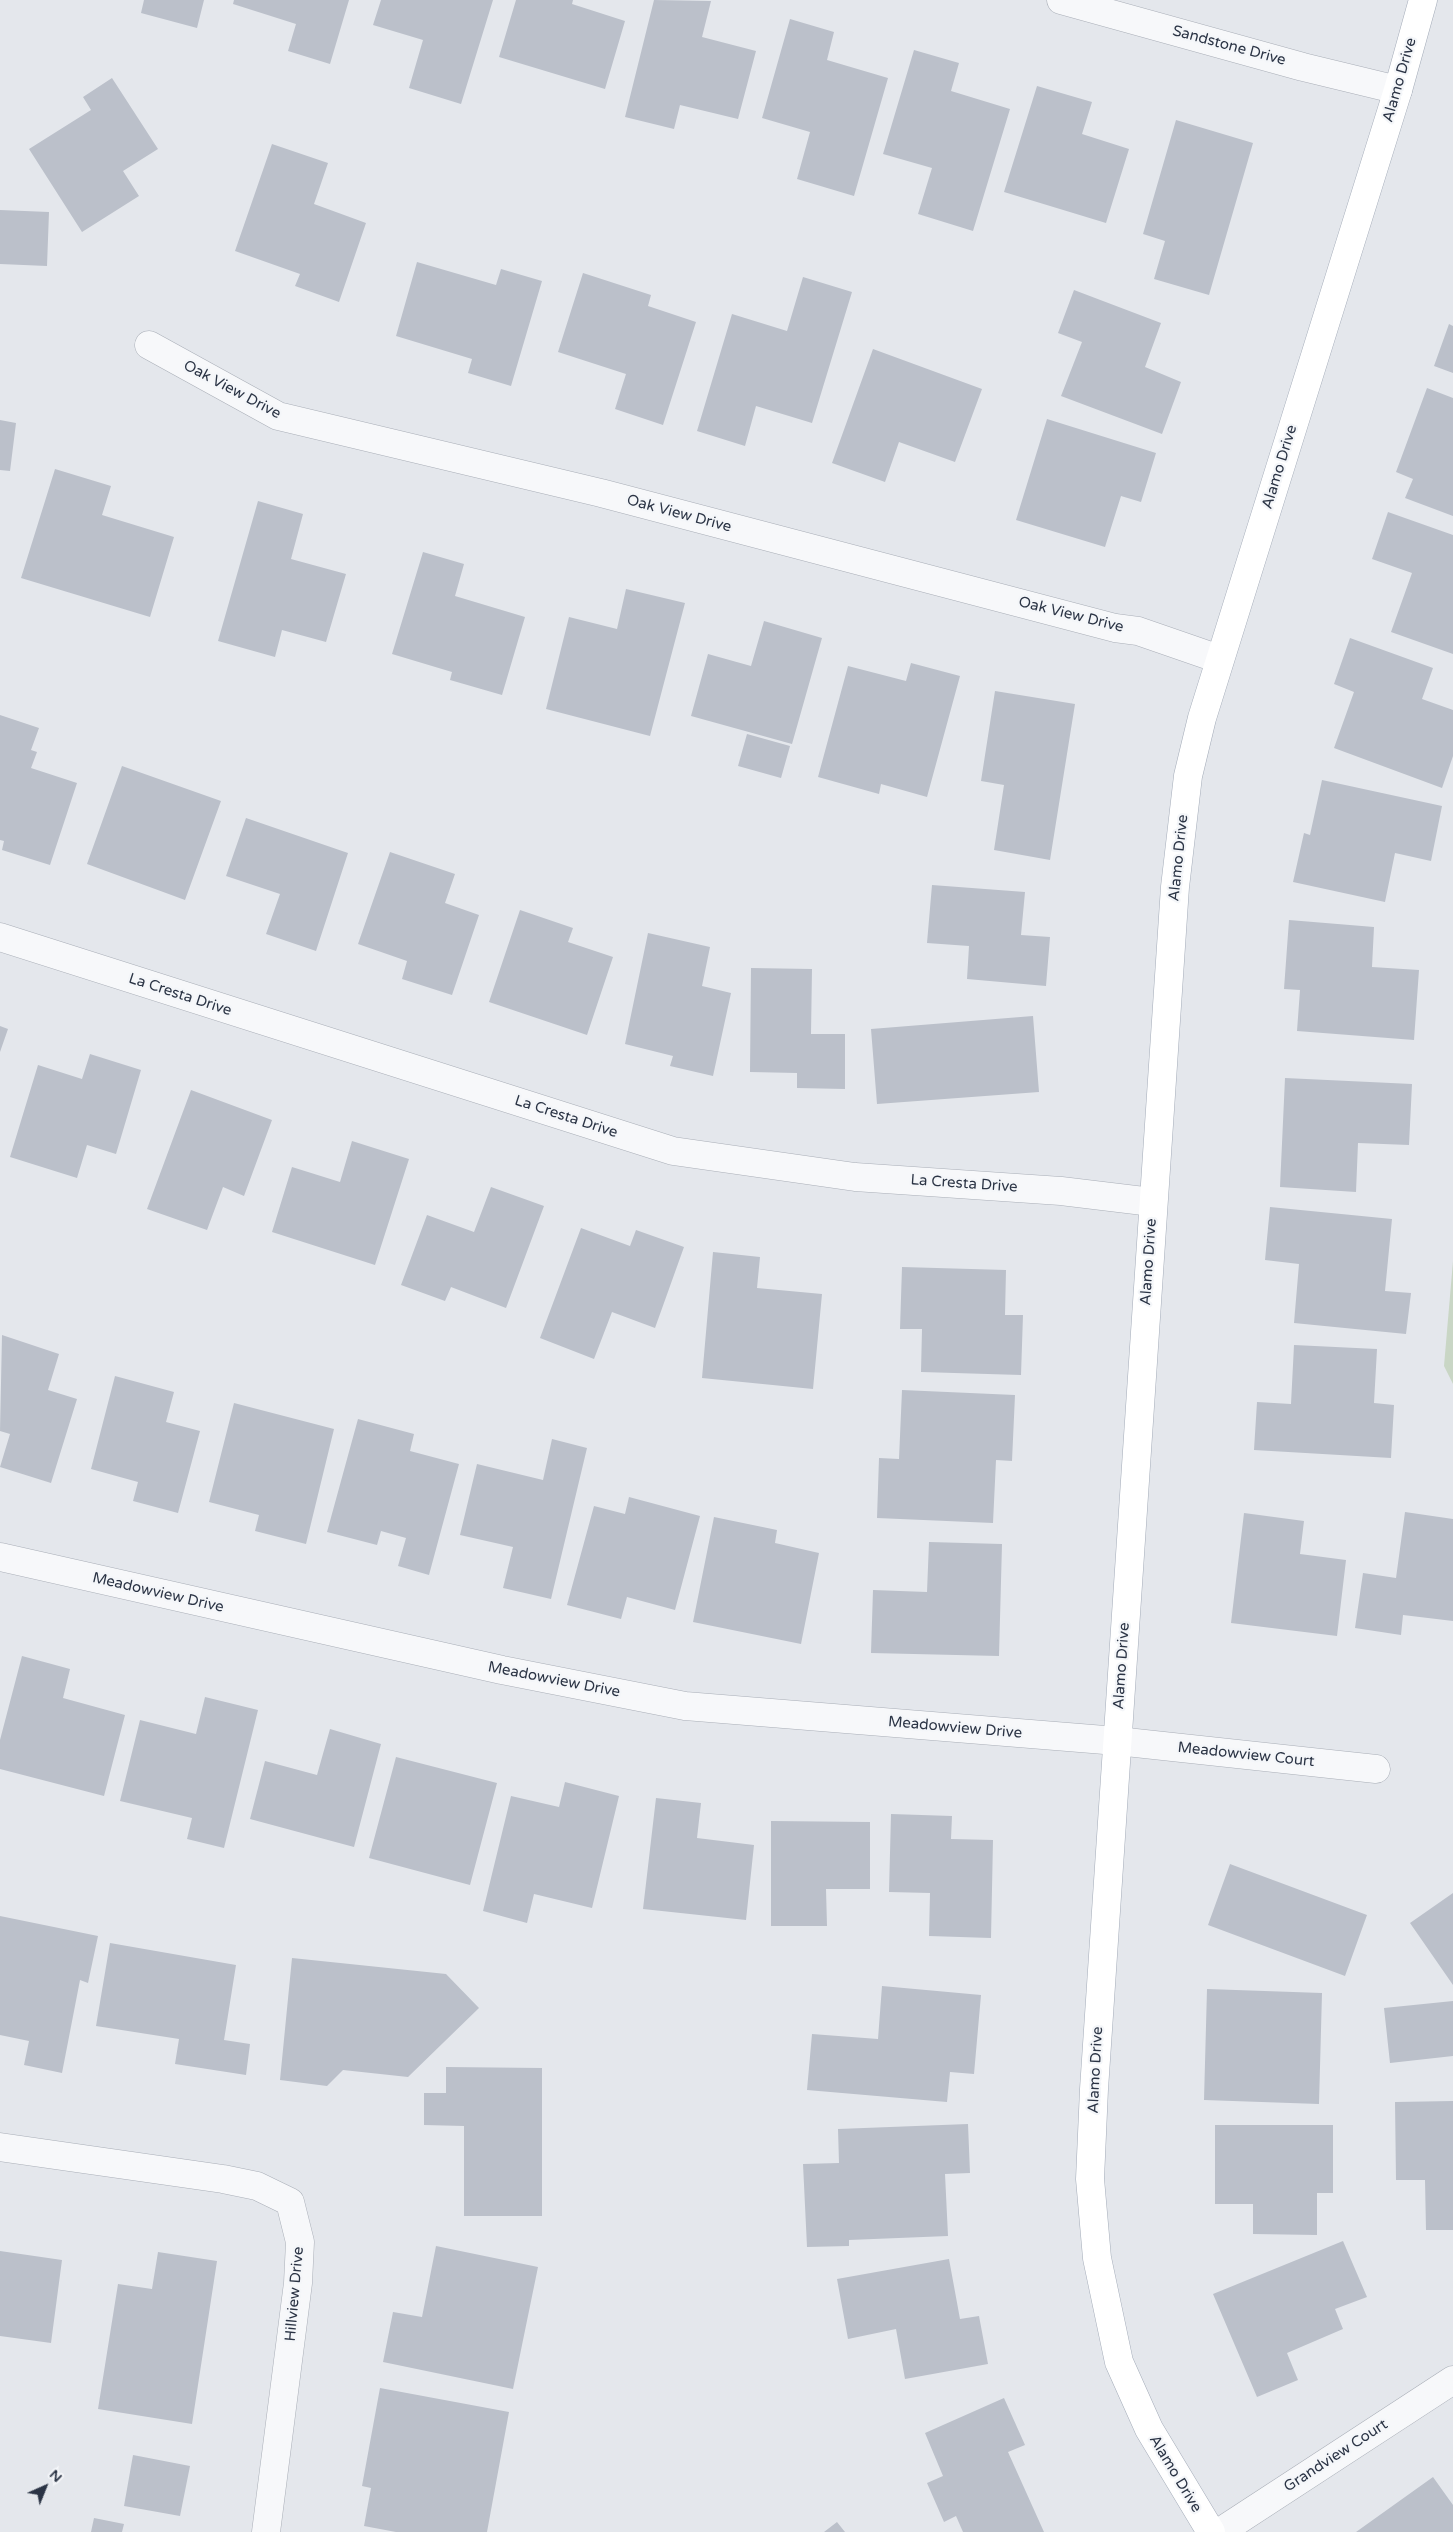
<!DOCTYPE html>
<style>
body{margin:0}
#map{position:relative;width:1453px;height:2532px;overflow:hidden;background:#e4e7ec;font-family:"Varela Round",sans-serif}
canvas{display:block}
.north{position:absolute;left:20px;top:2462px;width:50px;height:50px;-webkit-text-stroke:4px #f4f6f9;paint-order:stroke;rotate:44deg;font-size:14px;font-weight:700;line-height:20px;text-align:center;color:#2b3445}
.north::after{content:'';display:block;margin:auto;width:18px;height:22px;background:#2b3445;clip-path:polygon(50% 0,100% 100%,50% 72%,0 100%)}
</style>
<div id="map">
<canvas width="1453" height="2532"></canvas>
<div class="north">N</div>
</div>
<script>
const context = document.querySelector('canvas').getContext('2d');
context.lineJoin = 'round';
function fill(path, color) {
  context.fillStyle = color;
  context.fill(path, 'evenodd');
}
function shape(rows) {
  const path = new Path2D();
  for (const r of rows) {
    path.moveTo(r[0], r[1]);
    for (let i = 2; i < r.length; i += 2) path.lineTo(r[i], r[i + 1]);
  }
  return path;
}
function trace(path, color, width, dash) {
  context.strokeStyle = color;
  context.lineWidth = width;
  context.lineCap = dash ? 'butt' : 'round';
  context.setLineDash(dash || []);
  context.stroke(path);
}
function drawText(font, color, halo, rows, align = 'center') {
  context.font = font + ' "Varela Round",sans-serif';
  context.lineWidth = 4.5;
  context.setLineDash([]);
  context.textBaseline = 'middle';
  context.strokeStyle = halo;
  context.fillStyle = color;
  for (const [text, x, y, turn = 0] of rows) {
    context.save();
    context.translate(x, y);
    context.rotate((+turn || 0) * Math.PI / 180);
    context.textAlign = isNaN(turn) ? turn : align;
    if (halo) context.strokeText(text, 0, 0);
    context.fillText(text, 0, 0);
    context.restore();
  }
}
const green = shape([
 [1453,1261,1453,1384,1444,1366]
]);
const building = shape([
 [144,0,204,0,197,28,141,13],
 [234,0,349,0,330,64,288,51,296,24,233,4],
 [381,0,493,0,461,104,409,88,423,40,373,25],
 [516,0,573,0,572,4,625,21,605,89,499,57],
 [654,0,711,1,702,37,756,51,738,119,680,105,674,129,625,117],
 [790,19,834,32,827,60,888,78,854,196,797,179,810,132,762,118],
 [914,50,959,63,951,91,1010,109,973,231,918,214,932,168,883,154],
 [112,78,158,149,123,171,139,196,82,232,29,149,91,110,83,97],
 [1037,86,1092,102,1082,134,1129,149,1106,223,1004,192],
 [1176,120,1253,143,1209,295,1154,279,1165,241,1143,234],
 [272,144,328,163,314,204,366,223,339,302,295,286,300,274,235,251],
 [0,210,49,212,47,266,0,264],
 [417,262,496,285,501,269,542,281,511,386,468,373,472,359,396,336],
 [583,273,651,295,648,306,696,322,663,425,615,409,626,374,558,352],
 [803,277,852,292,812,423,756,406,745,446,697,431,732,314,787,331],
 [1074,290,1161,323,1145,367,1181,382,1162,434,1061,396,1082,342,1058,333],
 [1449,324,1453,326,1453,373,1434,366],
 [873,349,982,389,955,462,899,442,885,482,832,463],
 [1427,388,1453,398,1453,516,1405,498,1413,479,1396,472],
 [1047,419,1156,453,1141,502,1121,496,1105,547,1016,520],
 [0,420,16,423,10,471,0,470],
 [55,469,111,486,102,515,174,537,150,617,21,578],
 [258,501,303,514,291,559,346,574,326,642,282,630,275,657,218,641],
 [1388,512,1453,535,1453,654,1391,632,1412,573,1372,559],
 [423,552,464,564,455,596,525,617,502,695,450,680,452,672,392,654],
 [626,589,685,603,650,736,546,709,569,617,617,629],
 [764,621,822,638,792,744,691,716,708,654,751,666],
 [1350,638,1433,668,1422,699,1453,710,1453,756,1442,788,1334,748,1354,692,1334,684],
 [911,663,960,676,927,797,881,784,879,794,818,777,848,666,906,681],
 [995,691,1075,704,1050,860,994,850,1004,785,981,781],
 [0,715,39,728,31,750,37,752,31,768,77,783,50,865,2,850,4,841,0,840],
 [747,734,790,746,781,778,738,766],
 [122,766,221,801,185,900,87,864],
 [1322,780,1442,806,1431,861,1395,853,1385,902,1293,882,1304,833,1310,835],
 [246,818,348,853,316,951,266,934,280,894,226,876],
 [390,852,455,874,445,903,479,915,452,995,402,979,407,961,358,944],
 [932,885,1025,892,1021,935,1050,937,1046,986,967,979,969,946,927,943],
 [520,910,573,928,568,942,613,957,587,1035,489,1002],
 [1289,920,1374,927,1372,967,1419,970,1414,1040,1297,1031,1300,990,1284,989],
 [648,933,710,947,702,986,731,993,713,1076,670,1066,673,1056,625,1044],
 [751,968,812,969,811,1034,845,1034,845,1089,797,1088,797,1073,750,1072],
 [1033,1016,1039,1092,877,1104,871,1029],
 [0,1026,8,1029,0,1052],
 [90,1054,141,1070,116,1154,87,1145,77,1178,10,1157,38,1065,82,1079],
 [1285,1078,1412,1084,1409,1145,1358,1143,1356,1192,1280,1187],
 [191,1090,272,1120,244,1196,223,1187,207,1230,147,1209],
 [352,1141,409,1159,375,1265,272,1232,292,1167,340,1182],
 [491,1187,544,1206,506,1308,451,1287,445,1301,401,1285,427,1215,474,1232],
 [1270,1207,1392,1219,1385,1291,1411,1293,1406,1334,1294,1323,1299,1264,1265,1260],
 [581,1228,630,1246,636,1230,684,1247,655,1328,612,1312,594,1359,540,1338],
 [713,1252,760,1257,757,1288,822,1294,813,1389,702,1378],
 [902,1267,1006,1270,1005,1315,1023,1315,1021,1375,921,1372,922,1329,900,1329],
 [2,1335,59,1354,48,1390,77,1399,51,1483,0,1467,10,1434,0,1431],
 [1294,1345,1377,1349,1374,1403,1394,1405,1391,1458,1254,1450,1257,1402,1291,1404],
 [115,1376,174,1392,166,1422,200,1431,178,1513,133,1501,138,1482,91,1469],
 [902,1390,1015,1395,1012,1461,996,1460,993,1523,877,1518,879,1458,899,1459],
 [234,1403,334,1429,306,1544,255,1531,259,1515,209,1502],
 [358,1419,414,1434,410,1451,459,1464,429,1575,398,1566,406,1538,381,1531,377,1545,327,1532],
 [552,1439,587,1448,551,1599,503,1588,513,1547,460,1535,477,1464,543,1480],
 [629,1497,700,1516,675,1610,627,1597,621,1619,567,1605,594,1506,625,1514],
 [1405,1512,1453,1519,1453,1621,1403,1615,1401,1635,1355,1628,1363,1573,1396,1578],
 [1244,1513,1304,1521,1300,1554,1346,1560,1337,1636,1231,1623],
 [714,1517,777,1530,775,1543,819,1553,801,1644,693,1622],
 [929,1542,1002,1544,999,1656,871,1653,873,1590,927,1592],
 [22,1656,70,1669,63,1698,125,1715,104,1796,0,1769,0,1740],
 [205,1697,258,1710,224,1848,187,1839,192,1818,120,1801,140,1720,196,1734],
 [330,1729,381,1744,354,1847,250,1819,265,1761,317,1775],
 [396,1757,497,1783,470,1885,369,1858],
 [565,1782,619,1796,592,1908,534,1894,527,1923,483,1911,511,1796,559,1807],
 [656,1798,701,1803,697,1838,754,1845,746,1920,643,1909],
 [891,1814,952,1816,951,1839,993,1840,991,1938,929,1936,930,1893,889,1892],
 [771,1821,870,1822,870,1889,826,1889,827,1926,771,1926],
 [1230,1864,1367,1915,1345,1976,1208,1925],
 [1453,1893,1453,1985,1410,1923],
 [0,1916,98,1936,88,1983,80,1980,62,2073,24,2065,29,2041,0,2035],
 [110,1943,236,1965,224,2040,250,2044,246,2075,175,2064,179,2039,96,2026],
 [292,1958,446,1974,479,2008,408,2077,343,2070,327,2086,280,2080],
 [882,1986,981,1995,974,2074,950,2072,947,2102,807,2090,812,2034,878,2039],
 [1207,1989,1322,1993,1319,2104,1204,2100],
 [1453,2001,1453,2056,1390,2063,1384,2008],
 [446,2067,542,2068,542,2216,464,2216,464,2126,424,2125,424,2093,446,2093],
 [1453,2101,1453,2230,1426,2230,1425,2180,1396,2180,1395,2102],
 [968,2124,970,2173,945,2174,948,2236,849,2240,849,2246,807,2247,803,2164,839,2163,838,2129],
 [1215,2125,1333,2125,1333,2193,1317,2193,1317,2235,1253,2234,1253,2204,1215,2204],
 [1343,2241,1367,2297,1335,2309,1343,2329,1287,2353,1298,2380,1257,2397,1213,2294],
 [436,2246,538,2267,513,2389,383,2362,393,2312,422,2317],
 [0,2251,62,2260,51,2343,0,2336],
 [158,2252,217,2261,192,2424,98,2409,118,2284,152,2289],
 [949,2259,960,2319,979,2316,988,2364,905,2379,896,2329,848,2339,837,2279],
 [380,2388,509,2412,487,2532,396,2532,364,2526,371,2488,362,2486],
 [1004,2398,1025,2445,1008,2452,1044,2532,963,2532,956,2516,944,2522,927,2483,943,2476,925,2433],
 [133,2455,190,2466,180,2516,124,2506],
 [1433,2477,1453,2505,1453,2532,1356,2532],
 [94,2518,124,2524,122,2532,91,2532],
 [837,2522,845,2532,824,2532]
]);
const minor = shape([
 [1061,0,1303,67,1398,90],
 [149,345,278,416,601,493,1115,628,1138,631,1219,659],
 [0,937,673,1151,855,1177,1061,1191,1152,1202],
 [0,1557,502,1670,685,1706,1117,1741,1376,1769],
 [0,2147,223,2179,257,2186,290,2202,300,2242,298,2283,266,2532],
 [1220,2532,1453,2380]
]);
const major = shape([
 [1211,2532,1149,2429,1119,2362,1097,2258,1090,2179,1094,2089,1175,887,1188,776,1202,718,1398,90,1423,0]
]);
const streetNames = [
 ["Sandstone Drive",1229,46,15],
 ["Alamo Drive",1400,80,-74],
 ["Oak View Drive",232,390,28],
 ["Alamo Drive",1280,467,-73],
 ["Oak View Drive",679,514,15],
 ["Oak View Drive",1071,615,14],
 ["Alamo Drive",1179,858,-84],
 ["La Cresta Drive",180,995,18],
 ["La Cresta Drive",566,1117,18],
 ["La Cresta Drive",964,1184,4],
 ["Alamo Drive",1149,1262,-86],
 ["Meadowview Drive",158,1593,13],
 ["Alamo Drive",1122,1666,-86],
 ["Meadowview Drive",554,1680,11],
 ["Meadowview Drive",955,1728,5],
 ["Meadowview Court",1246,1755,6],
 ["Alamo Drive",1096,2070,-87],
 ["Hillview Drive",295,2294,-85],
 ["Grandview Court",1336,2456,-33],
 ["Alamo Drive",1175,2474,59]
];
fill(green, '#c9d6c5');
fill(building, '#bbc0ca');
trace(minor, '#a9aeb7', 29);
trace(major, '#a3abb8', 29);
trace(minor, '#f7f8fa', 28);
trace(major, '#fff', 28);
drawText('15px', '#2b3445', '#f4f6f9', streetNames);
</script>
